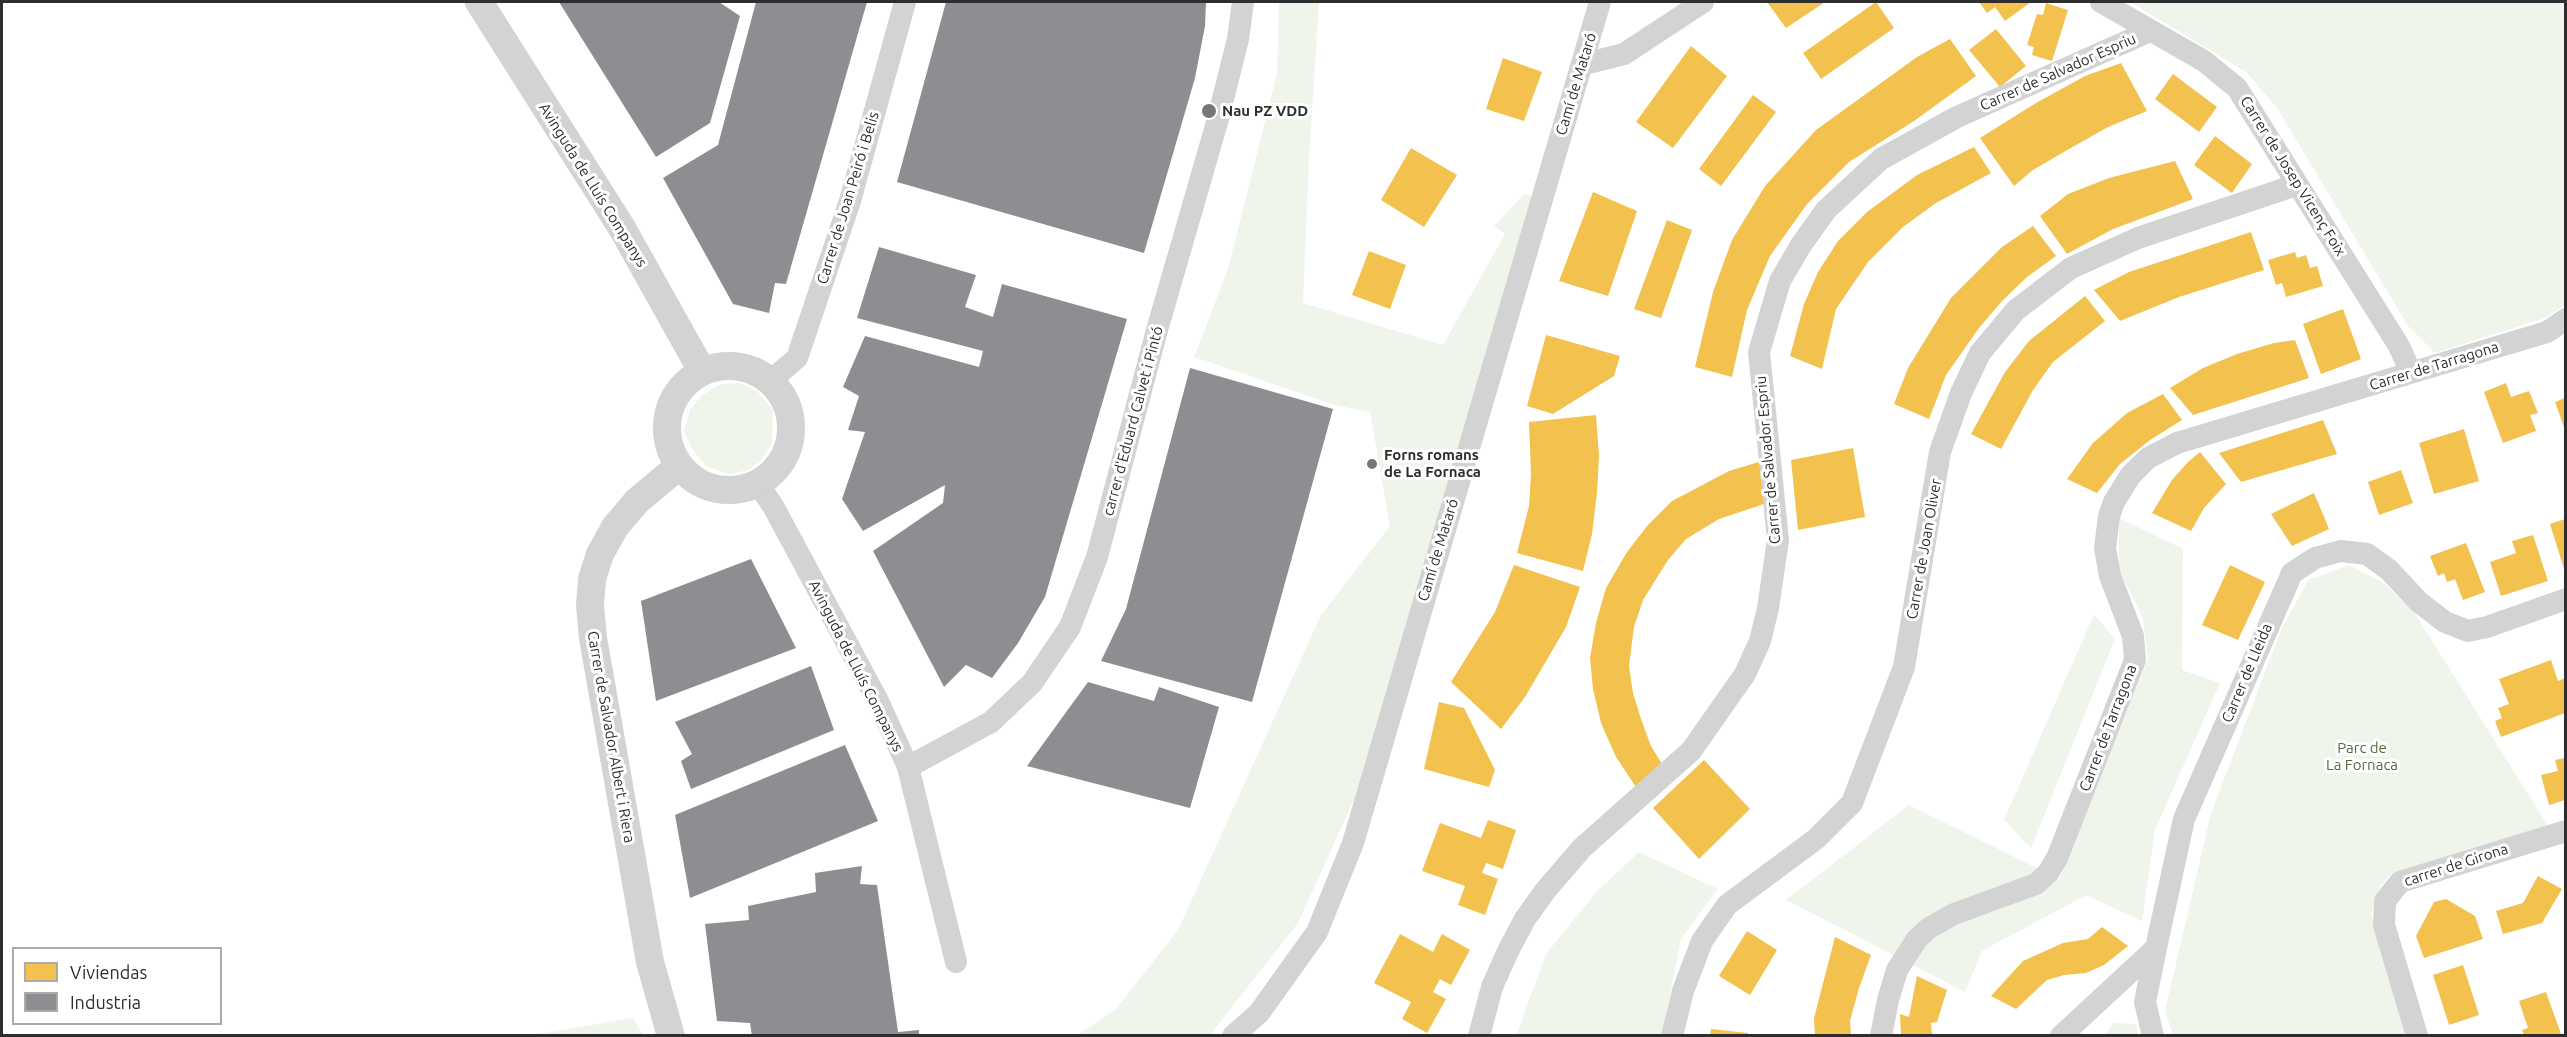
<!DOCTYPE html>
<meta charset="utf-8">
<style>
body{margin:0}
#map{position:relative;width:2567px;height:1037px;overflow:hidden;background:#fff;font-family:Ubuntu,sans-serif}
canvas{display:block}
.frame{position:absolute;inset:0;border:3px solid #2e2e2e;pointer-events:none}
.legend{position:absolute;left:12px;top:947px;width:210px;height:78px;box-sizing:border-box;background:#fff;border:2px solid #ababab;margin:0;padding:8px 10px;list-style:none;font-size:18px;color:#2e2e2e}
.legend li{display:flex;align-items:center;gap:12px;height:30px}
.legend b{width:30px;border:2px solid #ababab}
</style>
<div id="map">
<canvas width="2567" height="1037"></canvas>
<div class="frame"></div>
<ul class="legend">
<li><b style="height:16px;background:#f2c14e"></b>Viviendas</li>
<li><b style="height:16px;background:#8d8d92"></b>Industria</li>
</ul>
</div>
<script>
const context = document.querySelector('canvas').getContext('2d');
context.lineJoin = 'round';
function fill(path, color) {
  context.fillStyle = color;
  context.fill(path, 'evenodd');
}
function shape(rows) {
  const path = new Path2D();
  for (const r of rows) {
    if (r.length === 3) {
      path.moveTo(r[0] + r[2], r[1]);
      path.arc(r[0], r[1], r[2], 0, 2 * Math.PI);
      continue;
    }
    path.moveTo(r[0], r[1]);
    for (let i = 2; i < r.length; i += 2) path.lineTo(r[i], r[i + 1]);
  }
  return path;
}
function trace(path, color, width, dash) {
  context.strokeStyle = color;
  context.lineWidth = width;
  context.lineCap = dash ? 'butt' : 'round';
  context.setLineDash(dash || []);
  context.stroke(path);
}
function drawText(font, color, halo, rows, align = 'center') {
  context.font = font + ' Ubuntu,sans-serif';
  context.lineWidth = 6;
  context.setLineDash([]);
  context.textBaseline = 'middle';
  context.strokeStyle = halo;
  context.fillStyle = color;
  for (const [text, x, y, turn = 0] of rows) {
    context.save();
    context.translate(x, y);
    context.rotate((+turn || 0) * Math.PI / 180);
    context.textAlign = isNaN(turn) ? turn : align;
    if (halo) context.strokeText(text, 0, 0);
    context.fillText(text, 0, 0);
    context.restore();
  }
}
const green = shape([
 [1279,2,1319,2,1309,160,1303,303,1443,345,1505,234,1494,226,1523,195,1527,194,1533,197,1362,782,1298,923,1210,1035,1076,1036,1115,1010,1178,930,1321,615,1390,526,1370,412,1335,405,1194,357,1228,269,1277,74],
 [2130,2,2565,2,2565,305,2545,318,2435,353,2408,326,2277,108,2246,72],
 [739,383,757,391,773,410,772,443,761,461,748,470,729,474,706,466,692,449,684,431,690,410,702,395,721,384],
 [2119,518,2183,549,2182,670,2220,683,2155,830,2142,921,2086,895,1982,951,1965,992,1786,900,1909,805,2059,879,2148,659,2143,618,2119,570],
 [2349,565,2384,583,2414,612,2550,829,2391,874,2380,887,2371,914,2414,1035,2173,1035,2165,1011,2211,813,2282,628,2308,580],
 [2094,614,2115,639,2031,848,2004,820],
 [1639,852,1718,889,1681,939,1662,1035,1516,1036,1546,954,1597,891],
 [633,1018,643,1035,533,1035],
 [2114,1023,2136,1024,2138,1035,2104,1035]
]);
const homes = shape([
 [1767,2,1825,2,1786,28],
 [1876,2,1894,28,1821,79,1803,53],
 [1979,2,2031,2,2005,21,1995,7,1987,13],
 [2046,3,2068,10,2052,61,2032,55,2034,47,2027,45,2037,14,2043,15],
 [1996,29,2026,66,2000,87,1969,50],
 [1950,39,1976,76,1914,121,1849,162,1807,204,1770,256,1747,310,1732,377,1695,367,1713,292,1732,240,1765,186,1816,130,1917,57],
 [1691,46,1727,76,1673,148,1636,122],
 [1503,58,1542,72,1524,121,1486,109],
 [2121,63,2147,111,2108,127,2069,149,2033,170,2014,186,1980,138,2036,103,2085,76],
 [2173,74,2217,107,2199,132,2155,99],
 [1753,95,1776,112,1721,186,1699,169],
 [2215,136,2252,164,2232,193,2194,165],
 [1974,147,1991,173,1936,203,1903,227,1868,262,1836,309,1822,369,1790,356,1804,304,1818,272,1838,241,1867,212,1917,175],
 [1411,148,1457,175,1424,227,1381,200],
 [2175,161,2193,199,2113,229,2067,254,2040,216,2068,194,2109,178],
 [1593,192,1637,211,1608,296,1559,281],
 [1667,220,1692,230,1661,318,1634,309],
 [2033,226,2056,256,2027,277,2002,301,1979,328,1946,375,1929,419,1894,404,1908,368,1951,298,2002,247],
 [2251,232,2264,270,2179,297,2120,321,2094,290,2129,272],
 [1369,251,1406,265,1390,309,1352,295],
 [2295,252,2297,258,2306,255,2310,268,2317,266,2323,286,2286,297,2282,283,2276,285,2268,260],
 [2085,296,2105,321,2053,362,2033,390,2001,449,1971,434,2005,372,2029,341],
 [2343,309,2361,359,2321,374,2303,324],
 [1546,335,1620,356,1614,376,1553,414,1527,406],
 [2295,340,2309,378,2193,415,2170,388,2203,368,2237,354,2274,343],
 [2506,383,2511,397,2529,391,2538,413,2530,415,2536,431,2503,443,2484,392],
 [2163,394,2182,420,2150,440,2120,464,2097,493,2067,479,2093,443,2127,413],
 [2565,398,2565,430,2555,402],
 [1596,415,1599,455,1597,493,1592,534,1583,571,1517,553,1529,506,1531,474,1529,422],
 [2323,420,2337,454,2241,482,2219,453],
 [2464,429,2479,481,2434,494,2419,443],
 [1853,448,1865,517,1798,530,1791,460],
 [2200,452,2226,484,2204,508,2191,531,2152,513,2172,480,2188,462],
 [1762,461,1764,504,1719,519,1686,539,1668,560,1643,600,1634,627,1629,666,1633,693,1641,719,1651,746,1662,764,1636,787,1616,757,1601,723,1593,689,1590,658,1596,623,1606,588,1627,552,1648,525,1672,501,1729,471],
 [2401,470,2413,503,2379,515,2368,482],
 [2314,493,2329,529,2292,546,2271,514],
 [2565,519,2565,572,2550,524],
 [2533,535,2548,581,2501,596,2490,562,2516,553,2512,541],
 [2466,543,2485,592,2463,600,2455,579,2447,582,2444,573,2438,576,2430,556],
 [1514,565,1580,587,1566,627,1525,697,1501,729,1451,682,1495,612],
 [2230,565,2265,582,2238,640,2202,625],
 [2551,660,2558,681,2565,678,2565,713,2501,737,2495,721,2502,718,2498,708,2509,704,2499,679],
 [1439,702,1464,708,1495,770,1489,787,1424,769],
 [2565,758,2565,800,2549,805,2541,775,2558,771,2555,760],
 [1704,760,1750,809,1699,859,1653,808],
 [1488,820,1516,830,1503,869,1486,863,1482,873,1498,879,1485,915,1458,905,1465,886,1422,871,1440,823,1481,838],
 [2538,876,2562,889,2542,923,2503,934,2496,911,2523,903],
 [2446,899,2475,916,2483,939,2424,958,2416,936,2434,902],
 [2102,927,2128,946,2104,965,2086,973,2064,975,2047,980,2016,1009,1991,996,2023,961,2063,943,2088,939],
 [1747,931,1777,950,1750,995,1719,976],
 [1400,934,1433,952,1442,934,1470,950,1451,985,1440,979,1433,992,1446,999,1427,1033,1402,1019,1411,1002,1374,983],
 [1835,937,1871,955,1859,988,1850,1021,1851,1035,1815,1035,1814,1018],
 [2463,965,2479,1015,2449,1025,2433,975],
 [1917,976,1947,990,1937,1022,1931,1023,1932,1035,1901,1035,1900,1014,1909,1017],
 [2546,992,2561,1034,2524,1035,2522,1030,2528,1028,2519,1001],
 [1711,1029,1748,1033,1748,1035,1710,1035]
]);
const industry = shape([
 [559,2,719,2,740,16,710,123,656,157],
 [756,2,867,2,786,284,775,283,769,313,733,304,663,178,718,145],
 [946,2,1206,2,1205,26,1195,78,1144,253,897,182],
 [879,247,976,275,965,307,993,317,1002,284,1127,319,1045,597,1018,643,992,678,966,665,944,687,873,551,943,503,945,485,863,531,842,499,865,432,848,430,859,396,843,387,865,336,979,367,983,351,857,318],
 [1190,368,1333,409,1252,702,1101,661,1126,609],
 [751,559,796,648,656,701,641,601],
 [811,666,834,730,691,789,681,761,692,754,675,722],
 [1088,682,1154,701,1159,687,1219,707,1190,808,1027,766],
 [845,745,878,821,690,898,675,815],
 [862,866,860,884,877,885,898,1032,919,1030,919,1036,752,1036,750,1023,717,1021,705,924,749,920,748,906,816,892,815,873]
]);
const minor = shape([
 [2101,2,2204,61,2237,88,2399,346,2411,373],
 [1584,64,1624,54,1703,2],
 [770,381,797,358,850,201,905,2],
 [758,484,773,506,878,701,908,767,956,962],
 [908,767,991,722,1032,683,1070,627,1097,557,1157,330,1218,119,1238,39,1243,2],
 [1233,1036,1259,1013,1317,932,1353,843,1600,2],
 [1479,1036,1492,987,1508,951,1525,919,1545,891,1582,848,1691,751,1745,674,1760,641,1768,608,1778,540,1759,352,1780,281,1801,245,1826,210,1881,159,1957,117,2150,31],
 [1672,1036,1683,991,1702,941,1727,905,1816,839,1852,803,1904,667,1940,452,1961,393,1980,353,2016,310,2071,268,2138,238,2296,185],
 [1881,1036,1888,1000,1897,970,1917,939,1929,928,1954,914,2036,884,2048,873,2057,858,2135,660,2133,636,2110,576,2105,548,2109,516,2114,502,2130,476,2148,458,2177,443,2547,332,2566,319],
 [2061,1036,2156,948,2184,819,2292,573,2315,558,2341,551,2367,554,2389,570,2419,602,2445,622,2468,631,2487,627,2566,599],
 [2153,1036,2145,1002,2156,948],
 [2417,1036,2384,925,2385,901,2400,882,2566,831]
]);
const tertiary = shape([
 [479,2,622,228,702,371],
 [729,428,62],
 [671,1036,650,962,593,638,590,605,592,579,600,554,615,527,637,501,679,466]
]);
const markers = [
 [1209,111,8,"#777"],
 [1372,464,6,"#777"]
];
const streetNames = [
 ["Carrer de Salvador Espriu",2058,72,-24],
 ["Camí de Mataró",1576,84,-73],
 ["Carrer de Josep Vicenç Foix",2293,176,58],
 ["Avinguda de Lluís Companys",593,185,58],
 ["Carrer de Joan Peiró i Belis",848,198,-73],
 ["Carrer de Tarragona",2434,366,-17],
 ["carrer d'Eduard Calvet i Pintó",1133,421,-75],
 ["Carrer de Salvador Espriu",1768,460,-95],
 ["Carrer de Joan Oliver",1924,549,-80],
 ["Camí de Mataró",1438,550,-73],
 ["Avinguda de Lluís Companys",856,666,63],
 ["Carrer de Lleida",2247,673,-67],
 ["Carrer de Tarragona",2108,728,-69],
 ["Carrer de Salvador Albert i Riera",611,737,80],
 ["carrer de Girona",2456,865,-18]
];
const poiNames = [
 ["Nau PZ VDD",1222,111],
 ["Forns romans",1384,455],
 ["de La Fornaca",1384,472]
];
const parkNames = [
 ["Parc de",2362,748],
 ["La Fornaca",2362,765]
];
fill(green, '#f0f5eb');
fill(homes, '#f2c14e');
fill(industry, '#8d8d92');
trace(minor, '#d3d3d3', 22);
trace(tertiary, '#d3d3d3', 28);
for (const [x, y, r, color] of markers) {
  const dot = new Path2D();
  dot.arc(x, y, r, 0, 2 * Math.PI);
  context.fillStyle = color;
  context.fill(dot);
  trace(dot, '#fff', 2);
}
drawText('15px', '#2e2e2e', '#fff', streetNames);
drawText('bold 15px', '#2e2e2e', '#fff', poiNames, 'left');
drawText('15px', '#516c3a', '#fff', parkNames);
</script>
